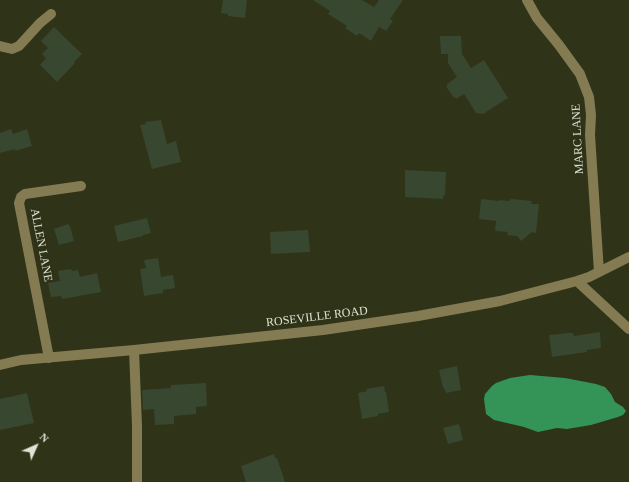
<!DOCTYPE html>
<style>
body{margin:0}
#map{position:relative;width:629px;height:482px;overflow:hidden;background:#2f3318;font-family:"Times New Roman",serif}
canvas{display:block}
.north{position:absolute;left:16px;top:426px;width:40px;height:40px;-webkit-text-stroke:3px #2f3318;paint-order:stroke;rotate:45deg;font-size:11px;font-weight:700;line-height:16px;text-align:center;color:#dfe2d2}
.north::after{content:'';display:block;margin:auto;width:14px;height:18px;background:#dfe2d2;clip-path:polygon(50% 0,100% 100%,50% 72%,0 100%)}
</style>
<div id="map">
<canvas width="629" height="482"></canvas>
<div class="north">N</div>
</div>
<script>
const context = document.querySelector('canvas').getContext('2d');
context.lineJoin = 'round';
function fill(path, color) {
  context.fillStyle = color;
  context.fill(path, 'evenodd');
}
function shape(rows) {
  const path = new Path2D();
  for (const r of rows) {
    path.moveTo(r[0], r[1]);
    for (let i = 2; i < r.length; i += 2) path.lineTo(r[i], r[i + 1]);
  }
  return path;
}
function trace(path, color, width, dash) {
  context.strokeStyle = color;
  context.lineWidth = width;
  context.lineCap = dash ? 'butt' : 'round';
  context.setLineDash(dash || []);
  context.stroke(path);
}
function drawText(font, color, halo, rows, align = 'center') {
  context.font = font + ' "Times New Roman",serif';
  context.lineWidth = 4;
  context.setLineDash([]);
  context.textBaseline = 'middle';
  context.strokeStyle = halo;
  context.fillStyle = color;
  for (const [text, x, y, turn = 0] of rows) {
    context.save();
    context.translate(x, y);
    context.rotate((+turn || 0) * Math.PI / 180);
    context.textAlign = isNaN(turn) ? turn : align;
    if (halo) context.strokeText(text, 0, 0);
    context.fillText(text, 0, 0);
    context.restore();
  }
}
const water = shape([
 [530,375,565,378,596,384,605,387,611,394,615,402,623,407,626,411,623,415,618,417,591,425,567,429,557,428,538,432,524,427,494,420,486,414,484,399,485,394,492,386,496,383,510,378]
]);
const building = shape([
 [223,0,247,0,245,18,228,16,228,14,221,13],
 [313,0,362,0,374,7,379,0,403,0,390,19,393,21,386,31,379,27,371,41,359,33,357,36,345,28,347,26,328,14,330,11],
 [54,27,82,54,74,62,75,63,57,82,40,65,46,58,42,54,48,48,41,41],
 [440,36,461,36,462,54,471,68,484,60,508,98,483,114,476,113,464,94,456,99,456,97,454,98,446,86,448,85,447,84,457,77,448,63,448,54,441,54],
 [161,120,167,144,176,141,181,162,152,169,140,125,146,124,145,122],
 [11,129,13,134,27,129,32,146,15,151,15,149,0,153,0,133],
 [405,170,446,172,445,196,443,195,443,199,405,197],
 [481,199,499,201,499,200,509,201,511,199,532,201,531,204,539,204,536,233,532,232,521,241,517,236,507,235,508,232,495,231,496,221,479,219],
 [147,218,151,233,143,235,143,236,118,242,114,226],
 [68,224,70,226,74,241,59,245,54,229],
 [308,230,310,252,271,254,270,232],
 [158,258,161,277,173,275,175,288,163,290,163,293,144,296,140,269,146,268,144,260],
 [71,269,72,271,78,270,80,277,97,273,101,292,62,299,61,296,51,297,48,283,60,281,58,271],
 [600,332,601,348,587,350,587,352,552,357,549,335,568,333,573,333,574,336],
 [457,366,461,390,446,393,444,388,443,388,439,370],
 [206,383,207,406,196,407,196,414,174,416,174,424,155,425,154,409,143,410,142,390,171,388,171,385],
 [384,386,385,392,386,392,389,412,378,414,378,416,362,419,358,393,367,391,366,389],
 [27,393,34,423,0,430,0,399],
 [459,424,463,440,448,444,443,428],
 [274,454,275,458,277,458,285,482,246,482,241,466]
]);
const minor = shape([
 [527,0,537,18,559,45,580,74,589,97,591,115,590,135,599,272],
 [0,46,12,49,19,46,40,23,51,14],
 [577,281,629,329],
 [134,350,137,426,137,482],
 [49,358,19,203,21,197,25,194,81,186],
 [0,365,21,360,134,350,323,330,418,316,500,301,577,281,589,277,629,257]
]);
const streetNames = [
 ["MARC LANE",578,139,-93],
 ["ALLEN LANE",41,245,79],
 ["ROSEVILLE ROAD",317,317,-7]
];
fill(water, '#349458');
fill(building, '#38472f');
trace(minor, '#847b53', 10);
drawText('12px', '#dfe2d2', '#2f3318', streetNames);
</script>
